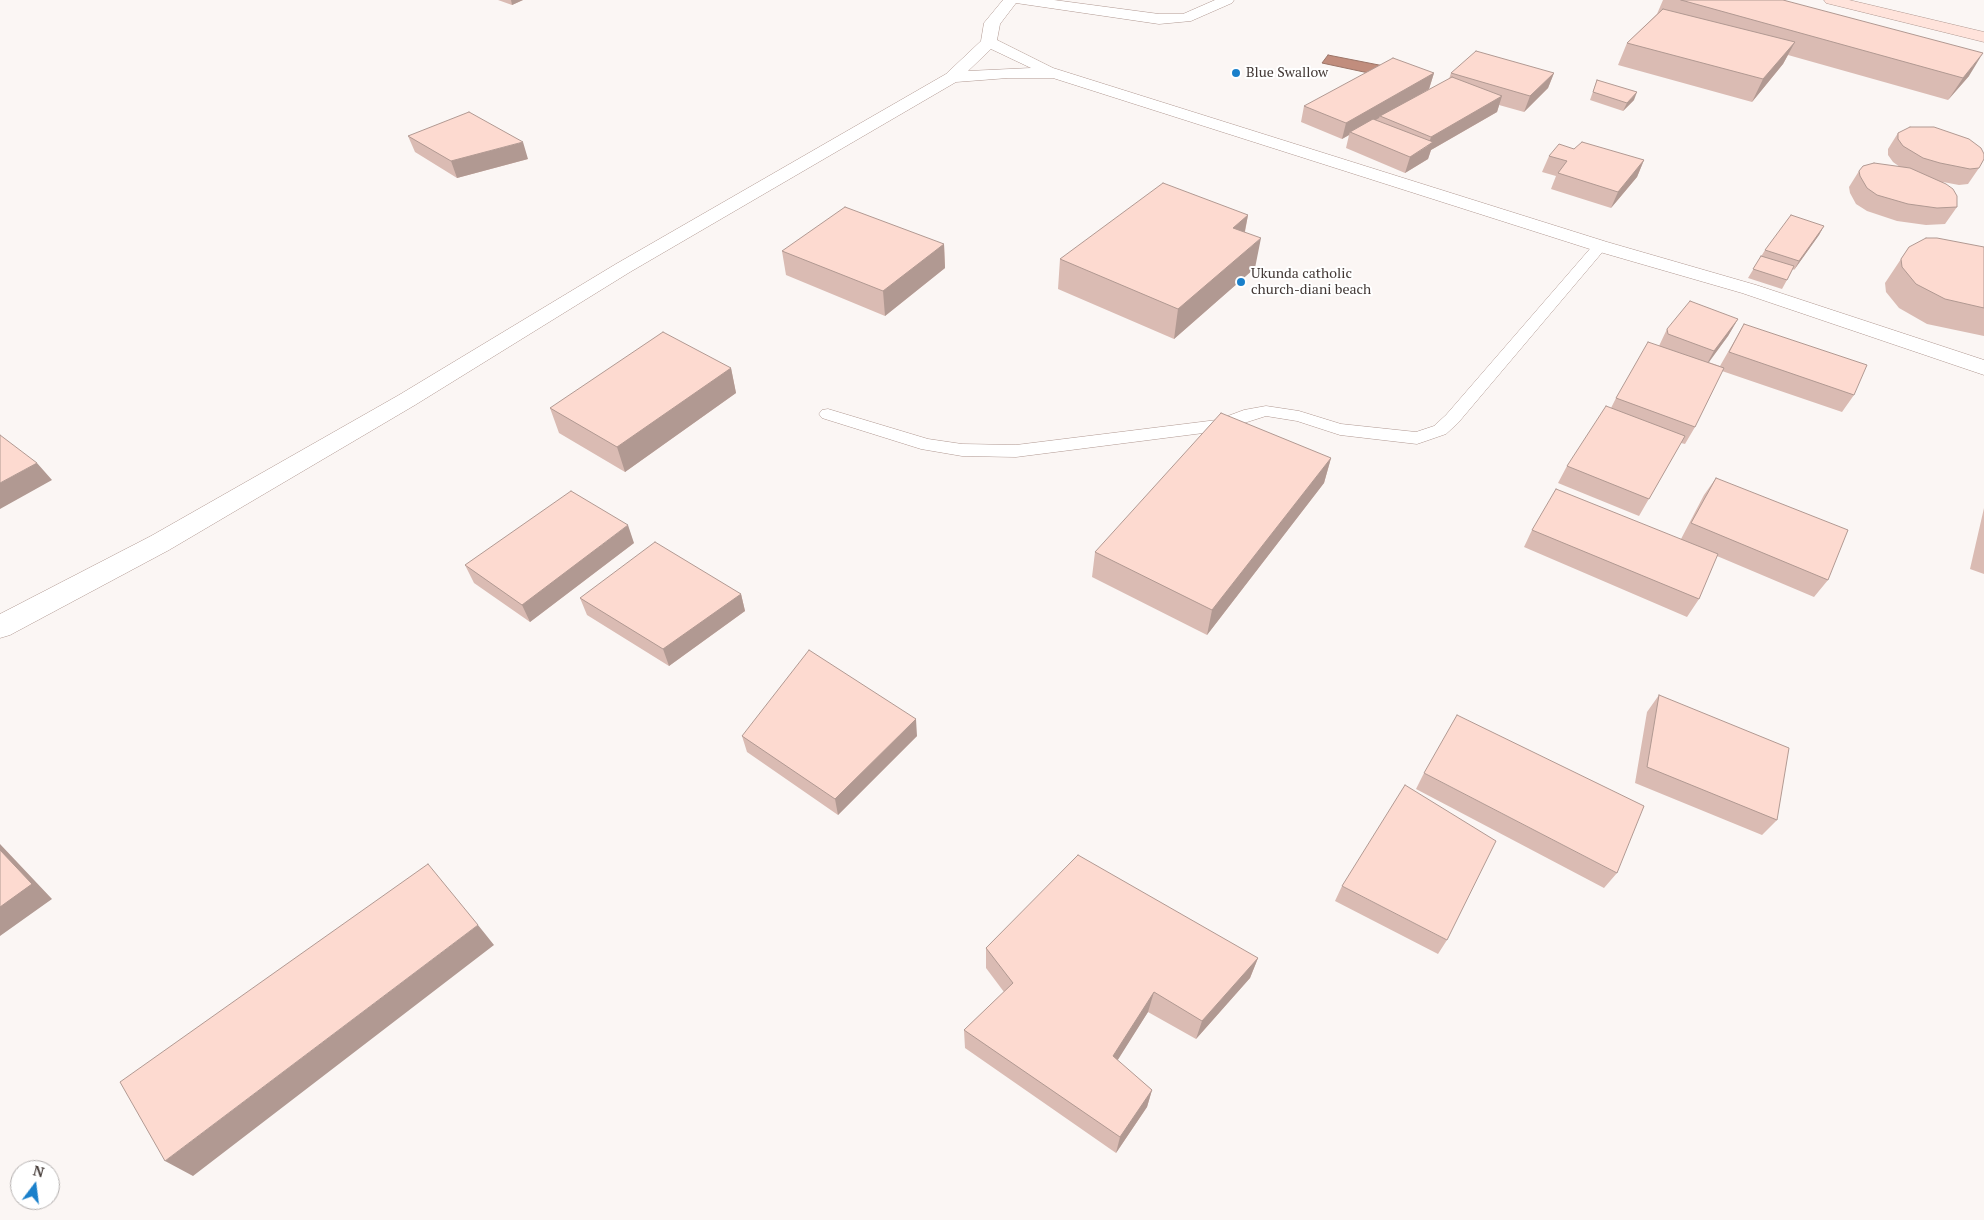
<!DOCTYPE html>
<style>
body{margin:0}
#map{position:relative;width:1984px;height:1220px;overflow:hidden;background:#fbf6f4;font-family:"PT Serif",serif}
canvas{display:block}
.north{position:absolute;left:10px;top:1160px;width:50px;height:50px;box-sizing:border-box;background:#fff;border:1px solid #b3afae;border-radius:50%;rotate:15deg;font-size:14px;font-weight:700;line-height:20px;text-align:center;color:#423835}
.north::after{content:'';display:block;margin:auto;width:18px;height:22px;background:#1a80cb;clip-path:polygon(50% 0,100% 100%,50% 72%,0 100%)}
</style>
<div id="map">
<canvas width="1984" height="1220"></canvas>
<div class="north">N</div>
</div>
<script>
const context = document.querySelector('canvas').getContext('2d');
context.lineJoin = 'round';
function fill(path, color) {
  context.fillStyle = color;
  context.fill(path, 'evenodd');
}
function shape(rows) {
  const path = new Path2D();
  for (const r of rows) {
    path.moveTo(r[0], r[1]);
    for (let i = 2; i < r.length; i += 2) path.lineTo(r[i], r[i + 1]);
  }
  return path;
}
function trace(path, color, width, dash) {
  context.strokeStyle = color;
  context.lineWidth = width;
  context.lineCap = dash ? 'butt' : 'round';
  context.setLineDash(dash || []);
  context.stroke(path);
}
function drawText(font, color, halo, rows, align = 'center') {
  context.font = font + ' "PT Serif",serif';
  context.lineWidth = 4;
  context.setLineDash([]);
  context.textBaseline = 'middle';
  context.strokeStyle = halo;
  context.fillStyle = color;
  for (const [text, x, y, turn = 0] of rows) {
    context.save();
    context.translate(x, y);
    context.rotate((+turn || 0) * Math.PI / 180);
    context.textAlign = isNaN(turn) ? turn : align;
    if (halo) context.strokeText(text, 0, 0);
    context.fillText(text, 0, 0);
    context.restore();
  }
}
const water = shape([
 [1328,55,1384,66,1378,75,1322,63,1328,55]
]);
const lane = shape([
 [1600,242,1605,243,1607,246,1605,249,1458,423,1446,434,1417,444,1340,435,1297,421,1266,416,1219,431,1016,457,962,456,921,449,822,418,819,414,822,410,828,409,928,439,962,444,1016,445,1217,420,1244,410,1266,406,1299,411,1341,424,1416,432,1434,426,1446,415,1595,243,1600,242]
]);
const street = shape([
 [1003,0,1054,0,1159,14,1183,14,1215,0,1234,0,1232,3,1191,21,1159,24,1016,3,1000,24,997,40,1053,68,1607,242,1756,285,1984,360,1984,375,1742,293,1593,250,1053,78,1008,78,956,82,630,272,415,405,169,550,10,635,0,638,0,614,151,536,399,395,616,264,946,74,981,41,984,23,1003,0],
 [991,49,1031,68,968,71,991,49]
]);
const secondary = shape([
 [1824,0,1849,0,1984,32,1984,42,1826,3,1824,0]
]);
const wall = shape([
 [498,0,523,0,512,5],
 [1663,0,1783,0,1969,76,1948,100,1788,55,1783,64,1752,102,1618,65,1627,43,1657,14],
 [1434,73,1429,89,1419,95,1449,79,1451,73,1554,73,1548,88,1524,112,1499,105,1497,112,1431,150,1428,159,1405,173,1346,148,1349,135,1342,139,1301,122,1304,106],
 [1597,80,1634,100,1623,111,1590,100],
 [1898,133,1979,168,1968,184,1959,185,1943,182,1957,207,1945,224,1926,225,1897,221,1867,211,1856,204,1850,193,1849,187,1859,171,1900,167,1893,162,1888,155,1888,149],
 [408,136,528,159,457,178,415,152],
 [1574,149,1644,160,1637,177,1611,208,1551,189,1556,176,1542,172,1549,156],
 [1248,215,1245,232,1255,268,1174,339,1058,289,1060,259],
 [1824,226,1819,235,1794,270,1793,269,1782,289,1748,278,1765,250],
 [944,244,945,268,885,316,786,275,782,251],
 [1909,247,1984,247,1984,336,1927,324,1899,308,1886,292,1885,283],
 [1738,319,1728,336,1708,362,1720,366,1744,324,1854,395,1842,412,1722,371,1695,427,1685,444,1681,443,1639,516,1558,483,1567,466,1611,408,1616,398,1659,346,1667,329],
 [731,368,736,393,625,472,559,433,550,408],
 [1331,458,1324,483,1207,635,1092,577,1095,552],
 [1716,478,1828,580,1814,597,1717,556,1699,599,1687,617,1524,547,1532,530,1681,539,1704,495],
 [1984,508,1984,574,1970,569],
 [634,543,530,622,474,583,465,565],
 [741,594,745,611,669,666,587,615,580,598],
 [1659,695,1777,820,1762,835,1635,783,1647,712],
 [742,736,917,736,838,815,747,752],
 [1424,773,1617,873,1604,888,1416,789],
 [1342,886,1447,940,1438,954,1335,901],
 [986,948,1258,958,1250,978,1196,1039,1148,1012,1117,1060,1152,1090,1147,1107,1116,1153,965,1048,964,1030,1004,992,986,968]
]);
const shadedWall = shape([
 [511,0,523,0,512,5],
 [1795,42,1783,64,1752,102,1763,79],
 [1983,53,1969,76,1948,100,1963,78],
 [1434,73,1429,89,1382,116,1380,116,1379,118,1353,133,1350,132,1349,135,1342,139,1346,123],
 [1554,73,1548,88,1524,112,1530,96],
 [1637,92,1634,100,1623,111,1627,103],
 [1502,96,1497,112,1431,150,1428,159,1405,173,1410,157,1428,146,1431,137],
 [523,142,528,159,457,178,451,161],
 [1644,160,1637,177,1611,208,1618,192],
 [1248,215,1242,245,1233,228],
 [1824,226,1819,235,1794,270,1799,261],
 [1261,238,1255,268,1174,339,1178,309],
 [944,244,945,268,885,316,883,291],
 [1738,319,1728,336,1704,369,1714,351],
 [731,368,736,393,625,472,617,447],
 [1331,458,1324,483,1207,635,1212,610],
 [37,463,52,480,0,509,0,483],
 [628,525,634,543,530,622,522,605],
 [741,594,745,611,669,666,663,649],
 [916,719,917,736,838,815,835,799],
 [0,844,52,899,0,936],
 [478,925,494,945,193,1176,165,1161],
 [1258,958,1250,978,1196,1039,1202,1021],
 [1154,992,1148,1012,1109,1074,1113,1056],
 [1152,1090,1147,1107,1116,1153,1120,1137]
]);
const building = shape([
 [1681,0,1783,0,1983,53,1963,78,1681,0],
 [1663,9,1795,42,1763,79,1627,43,1663,9],
 [1476,51,1554,73,1530,96,1451,73,1476,51],
 [1393,58,1434,73,1346,123,1304,106,1393,58],
 [1452,77,1502,96,1431,137,1380,116,1452,77],
 [1597,80,1637,92,1627,103,1593,92,1597,80],
 [469,112,523,142,451,161,408,136,469,112],
 [1373,119,1433,142,1410,157,1350,132,1373,119],
 [1910,127,1934,127,1969,139,1981,148,1984,154,1984,159,1979,168,1970,169,1940,163,1923,158,1903,146,1898,139,1898,133,1910,127],
 [1582,142,1644,160,1618,192,1558,173,1567,161,1549,156,1559,144,1574,149,1582,142],
 [1874,163,1910,168,1946,184,1953,189,1957,196,1957,207,1937,208,1908,204,1877,195,1867,188,1860,176,1859,171,1863,166,1874,163],
 [1163,183,1248,215,1233,228,1261,238,1178,309,1060,259,1163,183],
 [845,207,944,244,883,291,782,251,845,207],
 [1791,215,1824,226,1799,261,1765,250,1791,215],
 [1926,238,1937,238,1984,247,1984,308,1945,299,1916,284,1902,267,1901,259,1909,247,1926,238],
 [1761,256,1794,266,1787,280,1753,269,1761,256],
 [1690,301,1738,319,1714,351,1668,334,1667,329,1690,301],
 [1744,324,1867,365,1854,395,1729,352,1744,324],
 [663,332,731,368,617,447,550,408,663,332],
 [1648,342,1724,368,1695,427,1616,398,1648,342],
 [1606,406,1685,436,1649,499,1567,466,1606,406],
 [1221,413,1331,458,1212,610,1095,552,1221,413],
 [0,435,37,463,0,483,0,435],
 [1716,478,1848,530,1828,580,1691,523,1716,478],
 [1556,489,1718,554,1699,599,1532,530,1556,489],
 [571,491,628,525,522,605,465,565,571,491],
 [655,542,741,594,663,649,580,598,655,542],
 [809,650,916,719,835,799,742,736,809,650],
 [1659,695,1789,748,1777,820,1647,767,1659,695],
 [1457,715,1644,806,1617,873,1424,773,1457,715],
 [1405,785,1496,841,1447,940,1342,886,1405,785],
 [0,850,32,884,0,907,0,850],
 [1078,855,1258,958,1202,1021,1154,992,1113,1056,1152,1090,1120,1137,964,1030,1013,983,986,948,1078,855],
 [428,864,478,925,165,1161,120,1082,428,864]
]);
const markers = [
 [1236,73,5,"#1a80cb"],
 [1241,282,5,"#1a80cb"]
];
const farPoinames = [
 ["Blue Swallow",1246,73],
 ["Ukunda catholic",1251,274],
 ["church-diani beach",1251,290]
];
fill(water, '#c18d7d');
trace(water, '#9b7467', 1);
trace(lane, '#b09891', 1);
trace(street, '#b09891', 1);
trace(secondary, '#b09891', 1);
fill(lane, '#fff');
fill(street, '#fff');
fill(secondary, '#ffe3db');
fill(wall, '#dabbb3');
fill(shadedWall, '#b19992');
fill(building, '#fddad0');
trace(building, '#b19992', 1);
for (const [x, y, r, color] of markers) {
  const dot = new Path2D();
  dot.arc(x, y, r, 0, 2 * Math.PI);
  context.fillStyle = color;
  context.fill(dot);
  trace(dot, '#fff', 2);
}
drawText('14px', '#423835', '#fff', farPoinames, 'left');
</script>
